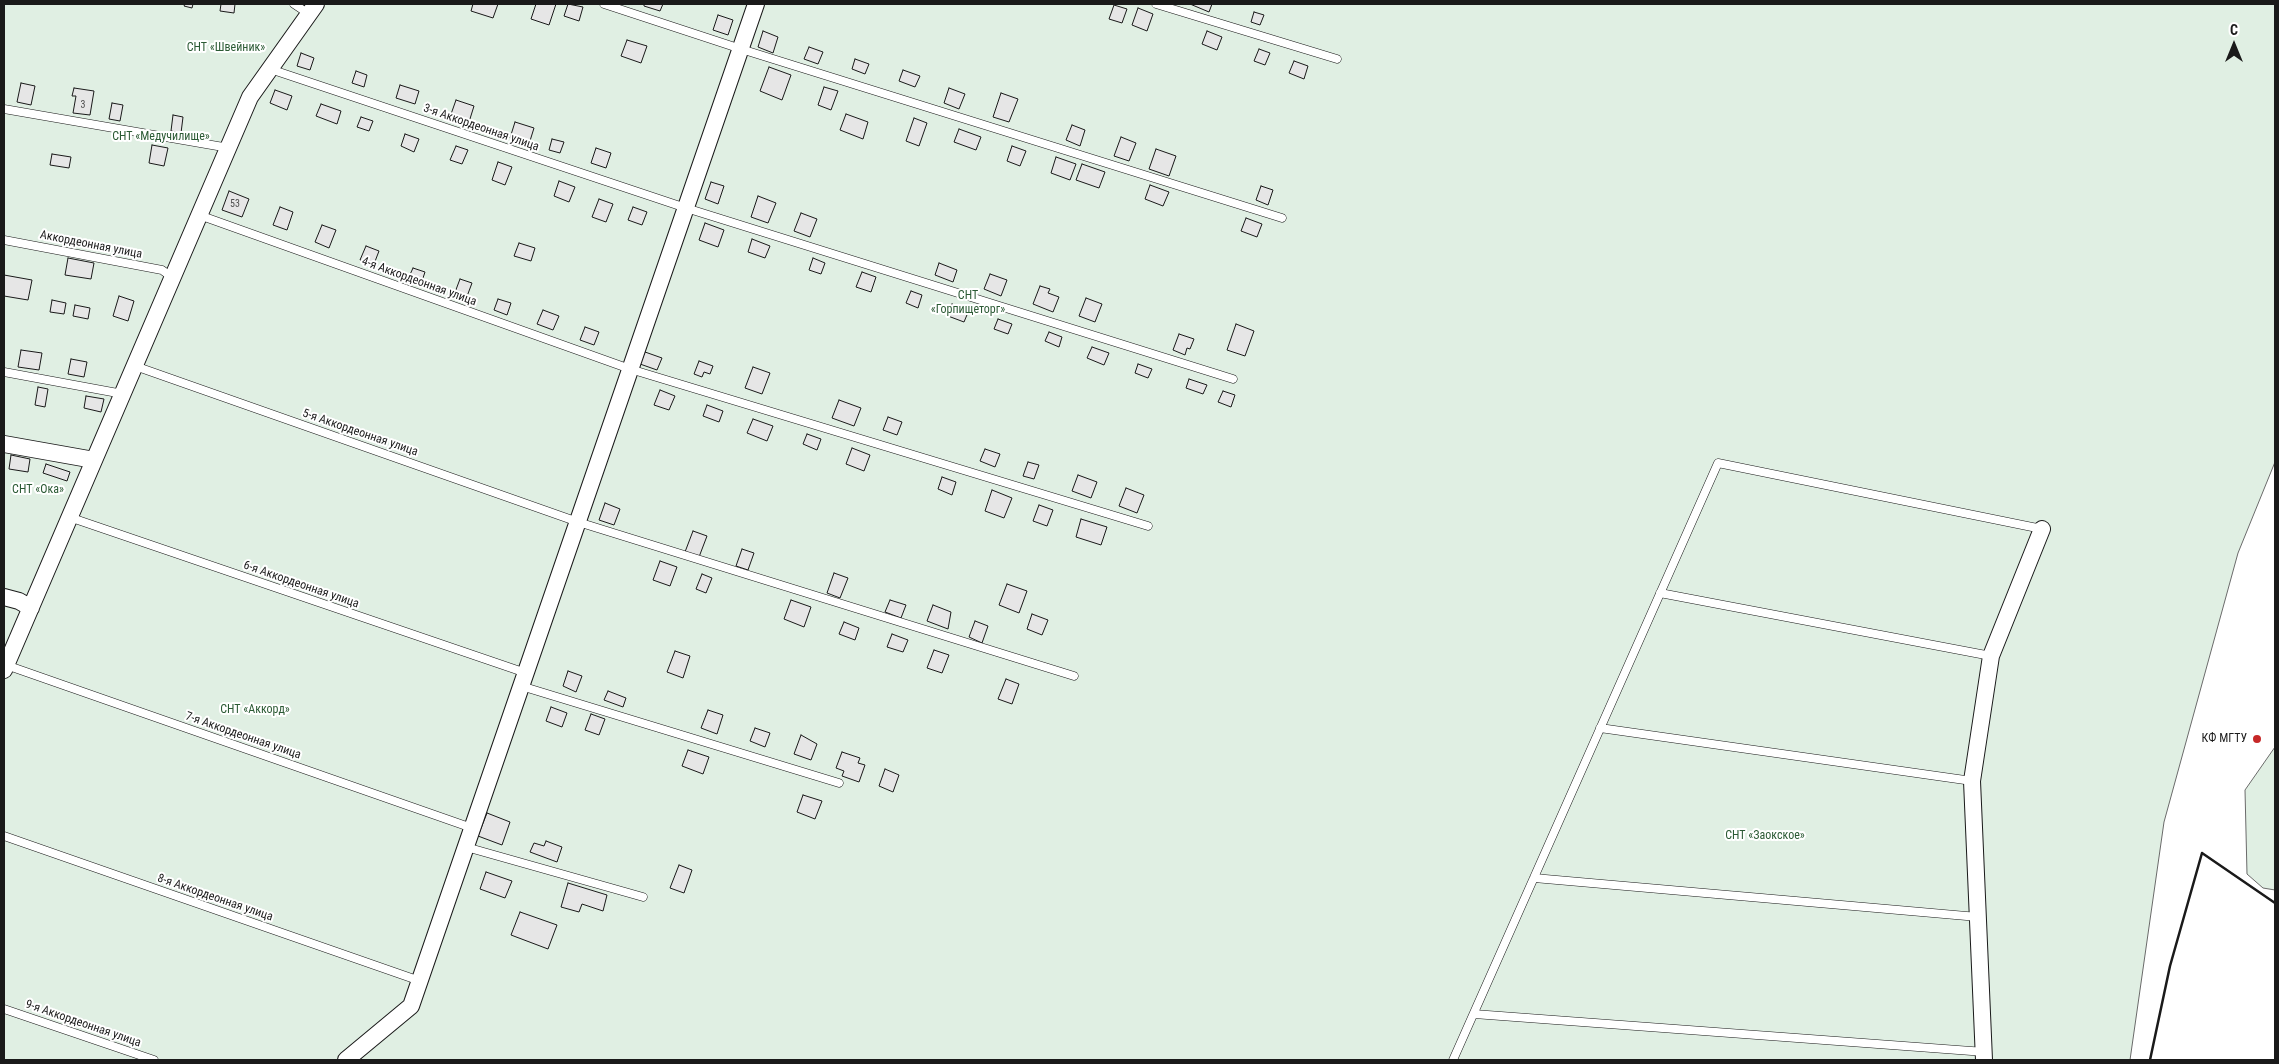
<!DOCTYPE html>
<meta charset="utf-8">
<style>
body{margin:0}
#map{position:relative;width:2279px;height:1064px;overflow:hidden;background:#fff;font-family:"Roboto Condensed",sans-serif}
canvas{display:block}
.frame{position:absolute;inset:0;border:5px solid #1a1a1a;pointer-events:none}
.north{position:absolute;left:2209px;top:20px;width:50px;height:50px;-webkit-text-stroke:4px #fff;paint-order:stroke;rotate:0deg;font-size:14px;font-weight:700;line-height:20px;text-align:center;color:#1a1a1a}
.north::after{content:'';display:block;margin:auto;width:18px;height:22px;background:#1a1a1a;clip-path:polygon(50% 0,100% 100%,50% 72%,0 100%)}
</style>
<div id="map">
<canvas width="2279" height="1064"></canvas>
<div class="frame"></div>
<div class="north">С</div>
</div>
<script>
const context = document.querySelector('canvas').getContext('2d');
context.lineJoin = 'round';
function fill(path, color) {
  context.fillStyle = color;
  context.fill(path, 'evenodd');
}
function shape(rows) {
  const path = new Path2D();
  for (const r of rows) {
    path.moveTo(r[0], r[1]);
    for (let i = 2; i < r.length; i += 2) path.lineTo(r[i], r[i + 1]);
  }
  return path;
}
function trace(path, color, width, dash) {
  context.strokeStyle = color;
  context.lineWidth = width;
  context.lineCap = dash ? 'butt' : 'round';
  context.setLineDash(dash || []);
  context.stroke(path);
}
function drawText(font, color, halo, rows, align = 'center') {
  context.font = font + ' "Roboto Condensed",sans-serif';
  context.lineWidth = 4;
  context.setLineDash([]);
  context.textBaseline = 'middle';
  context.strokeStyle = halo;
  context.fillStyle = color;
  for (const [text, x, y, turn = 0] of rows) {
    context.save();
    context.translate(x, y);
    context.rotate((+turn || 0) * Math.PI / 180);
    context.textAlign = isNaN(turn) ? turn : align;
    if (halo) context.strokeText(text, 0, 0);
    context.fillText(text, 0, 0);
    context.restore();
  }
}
const green = shape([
 [4,4,2275,4,2275,462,2238,553,2164,822,2130,1060,4,1060,4,4],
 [2275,747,2275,890,2263,888,2247,874,2245,790,2275,747]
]);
const building = shape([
 [185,4,193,4,192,8,184,6,185,4],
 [221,4,235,4,234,13,220,11,221,4],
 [473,4,498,4,493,18,471,11,473,4],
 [536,4,556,4,549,25,531,19,536,4],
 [568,4,583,7,579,21,564,16,568,4],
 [644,4,663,4,660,11,644,6,644,4],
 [1190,4,1212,4,1209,12,1190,4],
 [1114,5,1127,9,1122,23,1109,19,1114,5],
 [1138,8,1153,14,1147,31,1132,25,1138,8],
 [1254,12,1264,15,1260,25,1251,22,1254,12],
 [718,15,733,20,728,35,713,30,718,15],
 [763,31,778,37,773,53,758,47,763,31],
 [1207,31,1222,37,1217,50,1202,44,1207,31],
 [627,40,647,46,641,63,621,56,627,40],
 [809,47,823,52,818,64,804,59,809,47],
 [1259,49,1270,53,1265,65,1254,61,1259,49],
 [301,53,314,58,310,70,297,66,301,53],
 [855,59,869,64,865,74,852,69,855,59],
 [1294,61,1308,66,1304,79,1289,73,1294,61],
 [769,67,791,75,782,100,760,91,769,67],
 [903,70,920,76,915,87,899,81,903,70],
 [356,71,367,75,364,87,352,83,356,71],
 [21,83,35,86,31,105,17,102,21,83],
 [400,85,419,91,415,104,396,98,400,85],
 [824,87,838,91,831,110,818,105,824,87],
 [74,88,94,91,90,115,73,113,76,96,72,96,74,88],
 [949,88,965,94,959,109,944,103,949,88],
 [275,90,292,96,287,110,270,103,275,90],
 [1001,93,1018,99,1009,122,993,117,1001,93],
 [456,100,474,106,469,122,450,117,456,100],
 [112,103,123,105,120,121,109,119,112,103],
 [321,104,341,111,337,124,316,116,321,104],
 [846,114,868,122,863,139,840,130,846,114],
 [173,115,183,117,181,133,171,131,173,115],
 [361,117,373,121,369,131,357,127,361,117],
 [914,118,927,123,919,146,906,141,914,118],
 [515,122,534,128,529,144,510,138,515,122],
 [1072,125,1085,130,1080,146,1066,140,1072,125],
 [959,129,981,137,976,150,954,142,959,129],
 [405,134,419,139,414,152,401,146,405,134],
 [1121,137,1136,143,1129,161,1114,156,1121,137],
 [552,139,564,142,560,153,549,150,552,139],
 [152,145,168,148,164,166,149,163,152,145],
 [456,146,468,150,462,164,450,160,456,146],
 [1012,146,1026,151,1020,166,1007,161,1012,146],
 [596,148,611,153,606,168,591,163,596,148],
 [1156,149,1176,156,1169,176,1149,169,1156,149],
 [52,154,71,157,69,168,50,165,52,154],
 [1056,157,1076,164,1070,180,1051,173,1056,157],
 [498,162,512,167,505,185,492,180,498,162],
 [1082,164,1105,172,1099,188,1076,180,1082,164],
 [559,181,575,187,569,202,554,196,559,181],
 [711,182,724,186,718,204,705,199,711,182],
 [1150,185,1169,192,1163,206,1145,199,1150,185],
 [1261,186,1273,190,1268,205,1256,200,1261,186],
 [229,191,249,199,242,217,222,210,229,191],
 [758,196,776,203,768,223,751,217,758,196],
 [599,199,613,204,606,222,592,217,599,199],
 [280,207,293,212,287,230,273,225,280,207],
 [633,207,647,212,642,225,628,220,633,207],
 [801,213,817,219,810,237,794,231,801,213],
 [1246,218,1262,224,1257,237,1241,231,1246,218],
 [705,223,724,230,718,247,699,240,705,223],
 [322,225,336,230,329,248,315,242,322,225],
 [752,239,770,246,765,258,748,252,752,239],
 [519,243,535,248,531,261,514,256,519,243],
 [366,246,379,251,374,264,360,260,366,246],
 [68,258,94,263,91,279,65,275,68,258],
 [813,258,825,263,821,274,809,270,813,258],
 [939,263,957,270,953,282,935,275,939,263],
 [413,268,425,272,421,284,408,279,413,268],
 [862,272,876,277,871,292,856,287,862,272],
 [990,274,1007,280,1001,296,984,289,990,274],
 [4,275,32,280,28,300,4,296,4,275],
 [460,279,472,283,466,299,454,295,460,279],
 [1040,286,1050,289,1048,293,1059,297,1053,312,1033,304,1040,286],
 [911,291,922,295,918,308,906,303,911,291],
 [119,296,134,301,128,321,113,316,119,296],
 [1086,298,1102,304,1095,322,1079,316,1086,298],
 [498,299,511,303,507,315,494,310,498,299],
 [52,300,66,303,64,314,50,312,52,300],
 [952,304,969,310,964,322,948,316,952,304],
 [75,305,90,308,88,319,73,316,75,305],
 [543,310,559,316,553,330,537,324,543,310],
 [998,319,1012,324,1008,334,994,329,998,319],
 [1236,324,1254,331,1245,356,1227,350,1236,324],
 [585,327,599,332,594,345,580,340,585,327],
 [1049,332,1062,337,1059,347,1045,341,1049,332],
 [1179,334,1194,339,1190,349,1187,348,1185,355,1173,350,1179,334],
 [1092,347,1109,353,1104,365,1087,358,1092,347],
 [21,350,42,353,39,370,18,367,21,350],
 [645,352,662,358,657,370,640,364,645,352],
 [71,359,87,362,84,377,68,374,71,359],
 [699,361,713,366,710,374,704,372,702,377,694,374,699,361],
 [1138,364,1152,369,1148,378,1135,373,1138,364],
 [753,367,770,373,762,394,745,388,753,367],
 [1189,379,1207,385,1203,394,1186,388,1189,379],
 [38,387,48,389,45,407,35,405,38,387],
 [660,390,675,396,669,410,654,405,660,390],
 [1223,391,1235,395,1231,407,1218,402,1223,391],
 [86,396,104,399,101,412,84,408,86,396],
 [839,400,861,408,854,426,832,418,839,400],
 [707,405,723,411,719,422,703,416,707,405],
 [888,417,902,422,897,435,883,430,888,417],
 [753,419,773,426,767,441,747,433,753,419],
 [807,434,821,439,817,450,803,444,807,434],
 [852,448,870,455,864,471,846,464,852,448],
 [985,449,1000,454,995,467,980,461,985,449],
 [11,455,30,459,28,472,9,469,11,455],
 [1028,462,1039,465,1034,479,1023,476,1028,462],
 [46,464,70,472,67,481,43,473,46,464],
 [1078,475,1097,482,1091,498,1072,491,1078,475],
 [942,477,956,482,952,495,938,489,942,477],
 [1126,488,1144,495,1137,513,1119,506,1126,488],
 [992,490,1012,498,1004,518,985,511,992,490],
 [605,503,620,509,614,525,599,520,605,503],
 [1039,505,1053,510,1047,526,1033,521,1039,505],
 [1081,519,1107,527,1101,545,1076,537,1081,519],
 [693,531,707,536,699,557,685,552,693,531],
 [742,549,754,553,748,570,736,566,742,549],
 [660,561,677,567,670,586,653,580,660,561],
 [834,573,848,578,840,598,827,593,834,573],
 [702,574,712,578,706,593,696,589,702,574],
 [1007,584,1027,591,1019,613,999,605,1007,584],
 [791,600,811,607,804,627,784,619,791,600],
 [890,600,906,605,901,618,885,612,890,600],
 [933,605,951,612,948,629,927,621,933,605],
 [1032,614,1048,620,1042,635,1027,629,1032,614],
 [975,621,988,626,982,643,969,637,975,621],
 [844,622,859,628,855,640,839,634,844,622],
 [892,634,908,640,903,652,887,647,892,634],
 [934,650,949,655,942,673,927,668,934,650],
 [675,651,690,656,683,678,667,672,675,651],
 [568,671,582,676,576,692,563,686,568,671],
 [1006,679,1019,684,1012,704,998,699,1006,679],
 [608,691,626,698,623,707,604,700,608,691],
 [551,707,567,713,562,727,546,721,551,707],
 [708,710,723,715,717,734,701,728,708,710],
 [591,714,605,719,599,735,585,730,591,714],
 [755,728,770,733,765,747,750,741,755,728],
 [801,735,817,744,811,760,794,754,801,735],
 [688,750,709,757,703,774,682,766,688,750],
 [842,752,860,758,858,763,865,765,859,782,842,776,844,771,836,768,842,752],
 [885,769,899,775,893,792,879,786,885,769],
 [803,795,822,801,815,819,797,812,803,795],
 [487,813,510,822,502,845,478,836,487,813],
 [546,841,562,847,557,862,530,852,534,843,544,846,546,841],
 [679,865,692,870,684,893,670,888,679,865],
 [486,872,512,881,505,898,480,889,486,872],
 [568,883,607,895,603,911,582,904,579,912,561,907,568,883],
 [520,912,557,925,548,949,511,935,520,912]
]);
const lane = shape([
 [294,4,309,14],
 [604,4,741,49,1282,218],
 [1156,4,1337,59],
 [270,69,686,208,1233,379],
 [4,109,229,148],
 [199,215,630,369,1148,526],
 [4,240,162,270,173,278],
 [135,366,578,522,1074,676],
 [4,372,123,394],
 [69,517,526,673],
 [1660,593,1991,656],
 [6,665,472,828],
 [521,686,839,783],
 [1600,728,1972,781],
 [4,836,420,981],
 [466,847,643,897],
 [1534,878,1978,917],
 [4,1009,154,1060],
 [1474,1014,1985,1052],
 [1453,1060,1718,463,2042,529]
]);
const street = shape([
 [4,444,94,460],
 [4,597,19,601,31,608],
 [4,670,250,97,316,4],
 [346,1060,411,1006,756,4],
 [1984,1060,1972,781,1991,656,2042,529]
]);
const wall = shape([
 [2150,1060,2170,966,2202,853,2275,903]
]);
const markers = [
 [2257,739,5,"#c62828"]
];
const numberNames = [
 ["3",83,105],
 ["53",235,204]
];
const parkNames = [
 ["СНТ «Швейник»",226,48],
 ["СНТ «Медучилище»",161,137],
 ["СНТ",968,296],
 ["«Горпищеторг»",968,310],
 ["СНТ «Ока»",38,490],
 ["СНТ «Аккорд»",255,710],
 ["СНТ «Заокское»",1765,836]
];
const streetNames = [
 ["3-я Аккордеонная улица",481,128,19],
 ["Аккордеонная улица",91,245,11],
 ["4-я Аккордеонная улица",419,282,20],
 ["5-я Аккордеонная улица",360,433,19],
 ["6-я Аккордеонная улица",301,585,19],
 ["7-я Аккордеонная улица",243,736,19],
 ["8-я Аккордеонная улица",215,898,19],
 ["9-я Аккордеонная улица",83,1024,19]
];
const poiNames = [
 ["КФ МГТУ",2247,739]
];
fill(green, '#e0efe3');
trace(green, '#6a6a6a', 1);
fill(building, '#e6e6e6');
trace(building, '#1a1a1a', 1);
trace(lane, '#1a1a1a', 9);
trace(street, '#1a1a1a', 18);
trace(lane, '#fff', 8);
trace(street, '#fff', 16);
trace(wall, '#1a1a1a', 2.5);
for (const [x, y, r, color] of markers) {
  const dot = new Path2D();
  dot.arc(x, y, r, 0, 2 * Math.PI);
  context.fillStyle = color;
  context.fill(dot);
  trace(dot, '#fff', 2);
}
drawText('10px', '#4d4d4d', null, numberNames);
drawText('12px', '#2b5a34', '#fff', parkNames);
drawText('12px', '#1a1a1a', '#fff', streetNames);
drawText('12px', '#1a1a1a', '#fff', poiNames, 'right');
</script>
